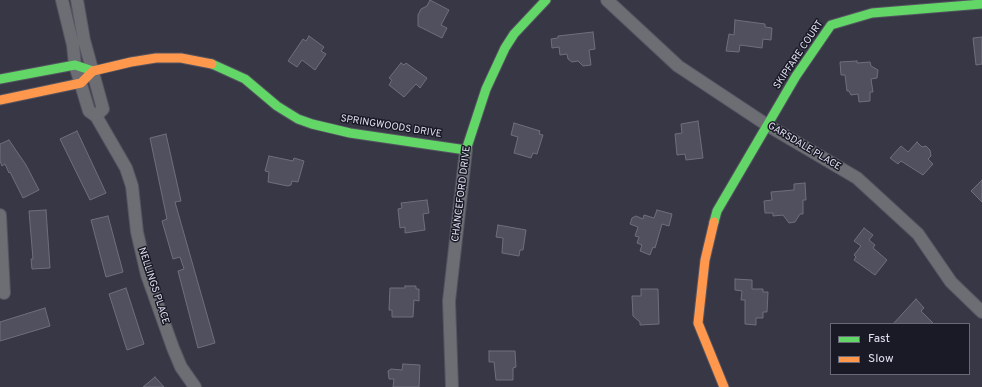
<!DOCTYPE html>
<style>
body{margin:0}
#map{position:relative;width:982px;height:387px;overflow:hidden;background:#373746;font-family:Overpass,sans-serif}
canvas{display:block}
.legend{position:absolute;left:830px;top:323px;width:140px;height:52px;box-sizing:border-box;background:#1a1a27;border:1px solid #696978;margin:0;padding:5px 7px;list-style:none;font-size:12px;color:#e0e0f2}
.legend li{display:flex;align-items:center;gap:8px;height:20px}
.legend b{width:20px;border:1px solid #696978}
</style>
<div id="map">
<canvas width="982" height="387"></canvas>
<ul class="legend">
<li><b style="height:5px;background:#63d668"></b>Fast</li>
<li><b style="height:5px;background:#ff974d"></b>Slow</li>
</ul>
</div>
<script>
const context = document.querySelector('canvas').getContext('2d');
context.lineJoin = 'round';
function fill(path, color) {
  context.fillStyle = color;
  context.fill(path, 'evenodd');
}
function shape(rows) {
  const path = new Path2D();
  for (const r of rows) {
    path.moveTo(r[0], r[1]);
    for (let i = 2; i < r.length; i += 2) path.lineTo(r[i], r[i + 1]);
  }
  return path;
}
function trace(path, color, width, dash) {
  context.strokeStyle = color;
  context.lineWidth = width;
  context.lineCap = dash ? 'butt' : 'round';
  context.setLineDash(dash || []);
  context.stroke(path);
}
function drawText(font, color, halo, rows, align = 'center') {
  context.font = font + ' Overpass,sans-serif';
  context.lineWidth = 3;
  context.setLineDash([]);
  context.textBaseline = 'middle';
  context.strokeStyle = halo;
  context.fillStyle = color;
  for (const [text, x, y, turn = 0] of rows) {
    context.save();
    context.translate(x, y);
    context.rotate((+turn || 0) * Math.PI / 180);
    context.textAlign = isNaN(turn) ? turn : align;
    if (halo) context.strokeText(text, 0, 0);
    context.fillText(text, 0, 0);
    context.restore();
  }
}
const building = shape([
 [430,0,449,10,441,25,447,28,442,38,418,26,418,15,421,9,427,6,430,0],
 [735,20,765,24,765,27,772,28,771,40,763,39,762,48,740,45,739,52,726,51,729,34,734,35,735,20],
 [593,32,595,49,589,50,591,65,583,66,578,61,572,62,568,59,567,54,560,55,559,47,552,48,551,39,558,38,558,36,593,32],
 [309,36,324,47,321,51,326,54,315,70,302,60,297,67,288,61,303,39,306,41,309,36],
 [982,37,982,64,976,65,973,38,982,37],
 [857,61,857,63,870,62,871,66,878,70,877,78,871,79,873,92,870,92,870,101,859,102,858,94,851,95,849,91,847,91,845,75,841,75,840,62,857,61],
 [401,63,404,65,406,63,427,78,420,88,416,84,404,97,389,85,392,80,389,78,401,63],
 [698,121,703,158,686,160,685,154,677,155,675,134,682,133,681,124,698,121],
 [514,123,540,131,539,134,543,135,537,154,533,153,531,158,514,153,518,137,511,135,514,123],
 [77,131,106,193,90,200,60,139,77,131],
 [166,134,181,201,175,202,215,343,198,348,178,271,184,269,180,257,173,259,162,221,167,219,150,138,166,134],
 [9,140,26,165,39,190,23,198,10,172,9,173,5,164,2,166,0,161,0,144,9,140],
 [917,142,922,147,926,146,930,150,931,156,928,159,933,164,923,175,901,161,898,164,890,158,901,146,908,152,917,142],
 [269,156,293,161,294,158,304,161,298,182,292,181,291,185,288,186,268,182,269,172,265,171,269,156],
 [982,180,982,202,971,191,982,180],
 [805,183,806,200,803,200,803,214,800,214,795,222,789,223,783,215,773,216,773,213,765,213,764,201,772,200,771,192,794,190,794,184,805,183],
 [427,200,429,213,423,214,425,230,405,233,405,227,400,228,398,209,402,208,401,203,427,200],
 [46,210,50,268,32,269,31,259,33,259,29,211,46,210],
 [657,210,672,214,669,226,662,224,655,248,653,247,650,255,640,251,642,245,637,243,639,237,635,236,638,227,630,224,632,218,636,216,643,219,644,215,654,218,657,210],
 [108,216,123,272,106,277,91,220,108,216],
 [498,225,526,230,523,250,520,250,519,256,502,253,503,238,496,237,498,225],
 [864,228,873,235,869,240,875,245,873,248,887,260,875,275,854,260,856,257,854,255,861,246,854,241,864,228],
 [735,279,752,280,752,289,763,289,763,292,768,292,767,312,763,312,763,318,756,318,756,325,745,324,745,300,741,300,742,291,735,290,735,279],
 [405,286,416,286,416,289,419,289,419,301,414,300,413,317,392,317,392,310,389,310,390,288,405,288,405,286],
 [126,288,144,344,127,350,109,294,126,288],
 [641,289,658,289,659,324,640,325,640,322,633,316,632,296,641,296,641,289],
 [916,299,924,308,921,311,934,324,893,324,916,299],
 [45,308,50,326,0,341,0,322,45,308],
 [489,351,515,351,516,367,513,368,513,380,496,380,494,362,489,362,489,351],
 [403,364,420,365,419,387,393,387,394,379,389,379,388,371,391,369,402,370,403,364],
 [155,377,164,387,143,387,155,377]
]);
const street = shape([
 [62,0,73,45,75,65,89,111,96,116,103,109,84,40,77,0],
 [607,0,678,66,767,125,857,178,918,234,951,282,982,312],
 [96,116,126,168,132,186,137,232,147,275,173,348,181,367,195,387],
 [0,215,4,293],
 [452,387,449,301,466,150]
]);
const fast = shape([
 [212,64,245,79,277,106,298,119,312,124,350,133,466,150,486,89,505,48,514,34,546,0],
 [0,79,75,65,93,71],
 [714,222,717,211,796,76,831,25,872,13,982,4]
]);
const slow = shape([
 [0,100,81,83,93,71,131,62,156,58,181,58,212,64],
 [714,222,705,260,698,323,724,387]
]);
const streetNames = [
 ["SKIPFARE COURT",799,55,-56],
 ["SPRINGWOODS DRIVE",391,127,9],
 ["GARSDALE PLACE",804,147,31],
 ["CHANCEFORD DRIVE",462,194,-83],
 ["NELLINGS PLACE",153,286,72]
];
fill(building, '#50505f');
trace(building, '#6f6f7c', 1);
trace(street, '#545460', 14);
trace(fast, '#545460', 11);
trace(slow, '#545460', 11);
trace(street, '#6d6d74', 12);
trace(fast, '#63d668', 9);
trace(slow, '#ff974d', 9);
drawText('10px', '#e0e0f2', '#1a1a27', streetNames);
</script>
